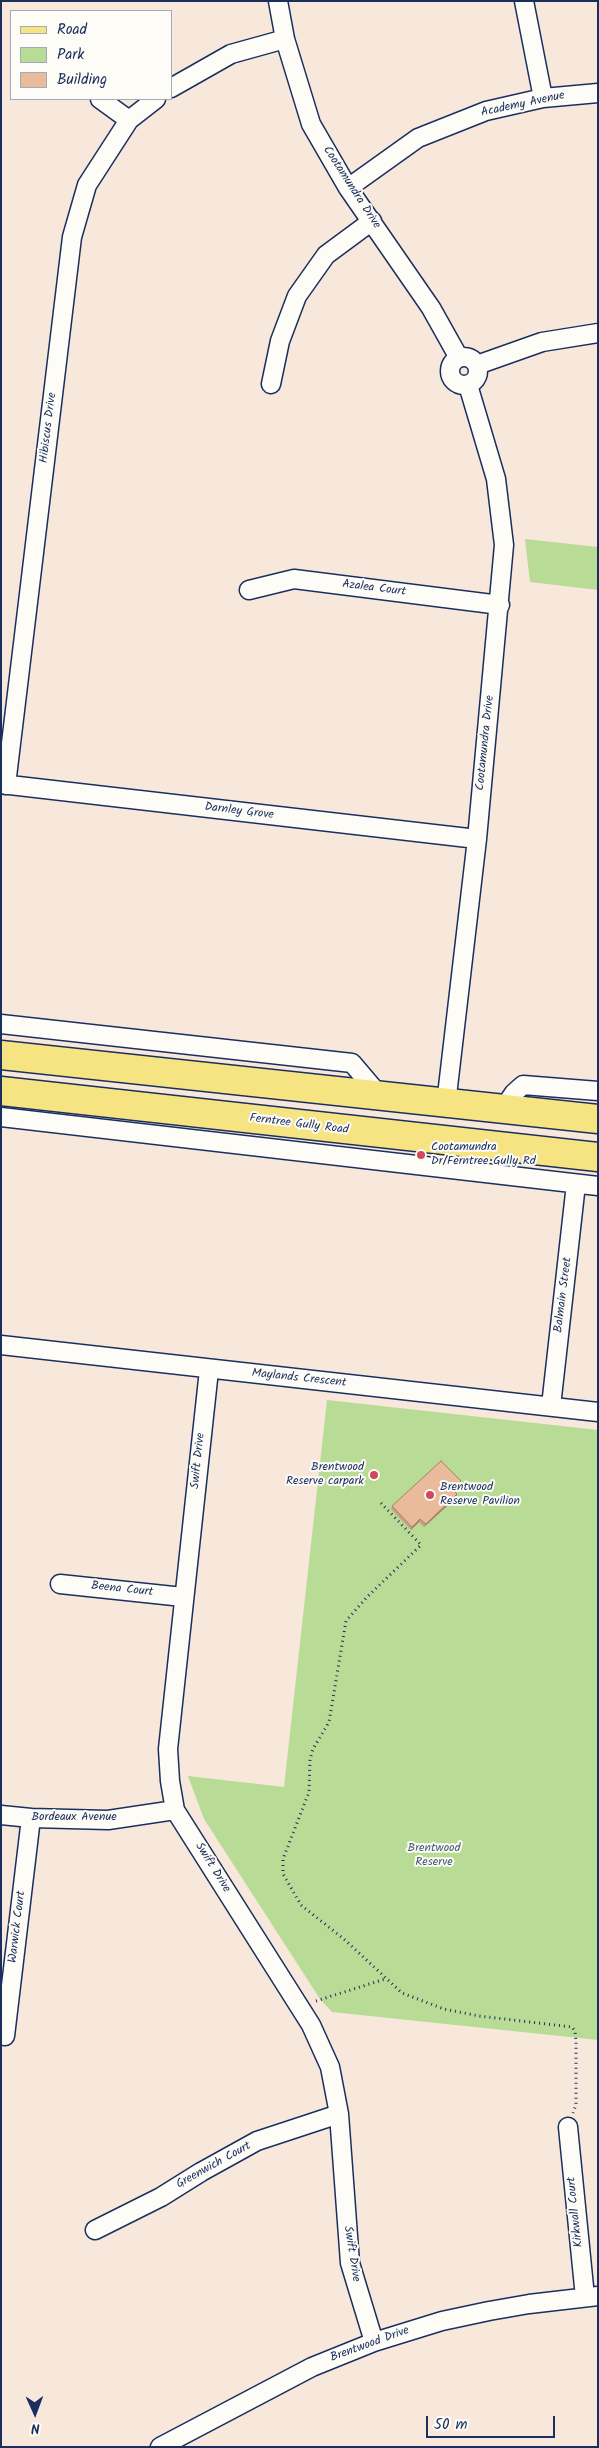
<!DOCTYPE html>
<style>
body{margin:0}
#map{position:relative;width:599px;height:2448px;overflow:hidden;background:#f7e8db;font-family:Kalam,sans-serif}
canvas{display:block}
.frame{position:absolute;inset:0;border:2px solid #1b2f5e;pointer-events:none}
.legend{position:absolute;left:10px;top:10px;width:162px;height:90px;box-sizing:border-box;background:#fdfcf7;border:1px solid #a3aaba;margin:0;padding:6px 9px;list-style:none;font-size:15px;color:#1b2f5e}
.legend li{display:flex;align-items:center;gap:10px;height:25px}
.legend b{width:25px;border:1px solid #a3aaba}
.north{position:absolute;left:10px;top:2388px;width:50px;height:50px;-webkit-text-stroke:4px #fdfcf7;paint-order:stroke;rotate:178deg;font-size:14px;font-weight:700;line-height:20px;text-align:center;color:#1b2f5e}
.north::after{content:'';display:block;margin:auto;width:18px;height:22px;background:#1b2f5e;clip-path:polygon(50% 0,100% 100%,50% 72%,0 100%)}
.scale{position:absolute;left:426px;top:2416px;width:129px;height:22px;box-sizing:border-box;border:2px solid #1b2f5e;border-top:0;padding-left:6px;font-size:15px;line-height:18px;white-space:nowrap;color:#1b2f5e;-webkit-text-stroke:4px #fdfcf7;paint-order:stroke}
</style>
<div id="map">
<canvas width="599" height="2448"></canvas>
<div class="frame"></div>
<ul class="legend">
<li><b style="height:6px;background:#f6e381"></b>Road</li>
<li><b style="height:14px;background:#b8db95"></b>Park</li>
<li><b style="height:14px;background:#eabb9a"></b>Building</li>
</ul>
<div class="north">N</div>
<div class="scale">50 m</div>
</div>
<script>
const context = document.querySelector('canvas').getContext('2d');
context.lineJoin = 'round';
function fill(path, color) {
  context.fillStyle = color;
  context.fill(path, 'evenodd');
}
function shape(rows) {
  const path = new Path2D();
  for (const r of rows) {
    if (r.length === 3) {
      path.moveTo(r[0] + r[2], r[1]);
      path.arc(r[0], r[1], r[2], 0, 2 * Math.PI);
      continue;
    }
    path.moveTo(r[0], r[1]);
    for (let i = 2; i < r.length; i += 2) path.lineTo(r[i], r[i + 1]);
  }
  return path;
}
function trace(path, color, width, dash) {
  context.strokeStyle = color;
  context.lineWidth = width;
  context.lineCap = dash ? 'butt' : 'round';
  context.setLineDash(dash || []);
  context.stroke(path);
}
function drawText(font, color, halo, rows, align = 'center') {
  context.font = font + ' Kalam,sans-serif';
  context.lineWidth = 4;
  context.setLineDash([]);
  context.textBaseline = 'middle';
  context.strokeStyle = halo;
  context.fillStyle = color;
  for (const [text, x, y, turn = 0] of rows) {
    context.save();
    context.translate(x, y);
    context.rotate((+turn || 0) * Math.PI / 180);
    context.textAlign = isNaN(turn) ? turn : align;
    if (halo) context.strokeText(text, 0, 0);
    context.fillText(text, 0, 0);
    context.restore();
  }
}
const green = shape([
 [525,539,598,547,598,590,530,582],
 [327,1400,598,1430,598,2040,332,2012,320,1999,204,1819,188,1776,284,1787]
]);
const path = shape([
 [381,1503,421,1545,367,1597,346,1621,329,1722,313,1749,310,1759,309,1792,283,1859,283,1874,301,1905,345,1940,402,1993,444,2009,479,2016,572,2027,575,2031,576,2041,576,2105,573,2113],
 [316,2001,385,1979]
]);
const street = shape([
 [278,1,285,39,311,124,348,188,431,308,459,358],
 [524,1,543,98],
 [171,88,231,54,285,39],
 [100,99,129,120],
 [348,188,418,138,486,111,543,98,598,93],
 [464,371,14],
 [477,365,542,342,598,333],
 [271,384,280,341,297,296,326,255,372,221],
 [249,590,294,579,500,605],
 [1,784,477,839],
 [6,785,72,237,87,185,129,120,156,99],
 [1,1024,352,1063,380,1096],
 [446,1104,477,839,504,545,496,479,468,385],
 [503,1109,514,1093,523,1085,598,1091],
 [1,1117,598,1186],
 [1,1345,598,1412],
 [209,1370,168,1749,170,1781,175,1810,311,2025,330,2067,339,2114,350,2263,374,2342],
 [551,1406,576,1184],
 [60,1584,183,1597],
 [1,1815,31,1818,108,1820,175,1810],
 [5,2036,31,1818],
 [568,2127,585,2297],
 [95,2230,161,2197,201,2172,257,2141,339,2114],
 [160,2447,312,2367,374,2342,442,2321,489,2311,529,2304,598,2296]
]);
const primary = shape([
 [1,1055,598,1119],
 [1,1091,598,1157]
]);
const wall = shape([
 [461,1481,459,1485,453,1491,457,1494,456,1498,424,1527,419,1522,411,1530,391,1509,392,1506]
]);
const shadedWall = shape([
 [461,1481,459,1485,450,1493,452,1489],
 [457,1494,456,1498,424,1527,426,1524],
 [420,1519,419,1522,411,1530,412,1527]
]);
const building = shape([
 [441,1461,461,1481,452,1489,457,1494,426,1524,420,1519,412,1527,392,1506,441,1461]
]);
const markers = [
 [421,1155,5,"#d1495b"],
 [374,1475,5,"#d1495b"],
 [430,1495,5,"#d1495b"]
];
const streetNames = [
 ["Academy Avenue",523,105,-12],
 ["Cootamundra Drive",351,188,57],
 ["Hibiscus Drive",49,428,-83],
 ["Azalea Court",374,589,7],
 ["Cootamundra Drive",486,743,-84],
 ["Darnley Grove",239,812,7],
 ["Ferntree Gully Road",299,1125,7],
 ["Balmain Street",564,1295,-83],
 ["Maylands Crescent",299,1379,6],
 ["Swift Drive",199,1461,-84],
 ["Beena Court",122,1590,6],
 ["Bordeaux Avenue",74,1818],
 ["Swift Drive",212,1868,58],
 ["Warwick Court",18,1927,-83],
 ["Greenwich Court",214,2166,-29],
 ["Kirkwall Court",576,2212,-96],
 ["Swift Drive",351,2254,81],
 ["Brentwood Drive",370,2345,-20]
];
const poiNames = [
 ["Cootamundra",431,1148],
 ["Dr/Ferntree Gully Rd",431,1162],
 ["Brentwood",364,1468,"right"],
 ["Reserve carpark",364,1482,"right"],
 ["Brentwood",440,1488],
 ["Reserve Pavilion",440,1502]
];
const parkNames = [
 ["Brentwood",434,1849],
 ["Reserve",434,1863]
];
fill(green, '#b8db95');
trace(street, '#1b2f5e', 21);
trace(primary, '#1b2f5e', 31);
trace(path, '#1b2f5e', 3, [1, 4]);
trace(street, '#fdfcf7', 18);
trace(primary, '#f6e381', 28);
fill(wall, '#c9a184');
fill(shadedWall, '#a4836c');
fill(building, '#eabb9a');
trace(building, '#a4836c', 1);
for (const [x, y, r, color] of markers) {
  const dot = new Path2D();
  dot.arc(x, y, r, 0, 2 * Math.PI);
  context.fillStyle = color;
  context.fill(dot);
  trace(dot, '#fdfcf7', 2);
}
drawText('12px', '#1b2f5e', '#fdfcf7', streetNames);
drawText('12px', '#1b2f5e', '#fdfcf7', poiNames, 'left');
drawText('12px', '#425a6c', '#fdfcf7', parkNames);
</script>
